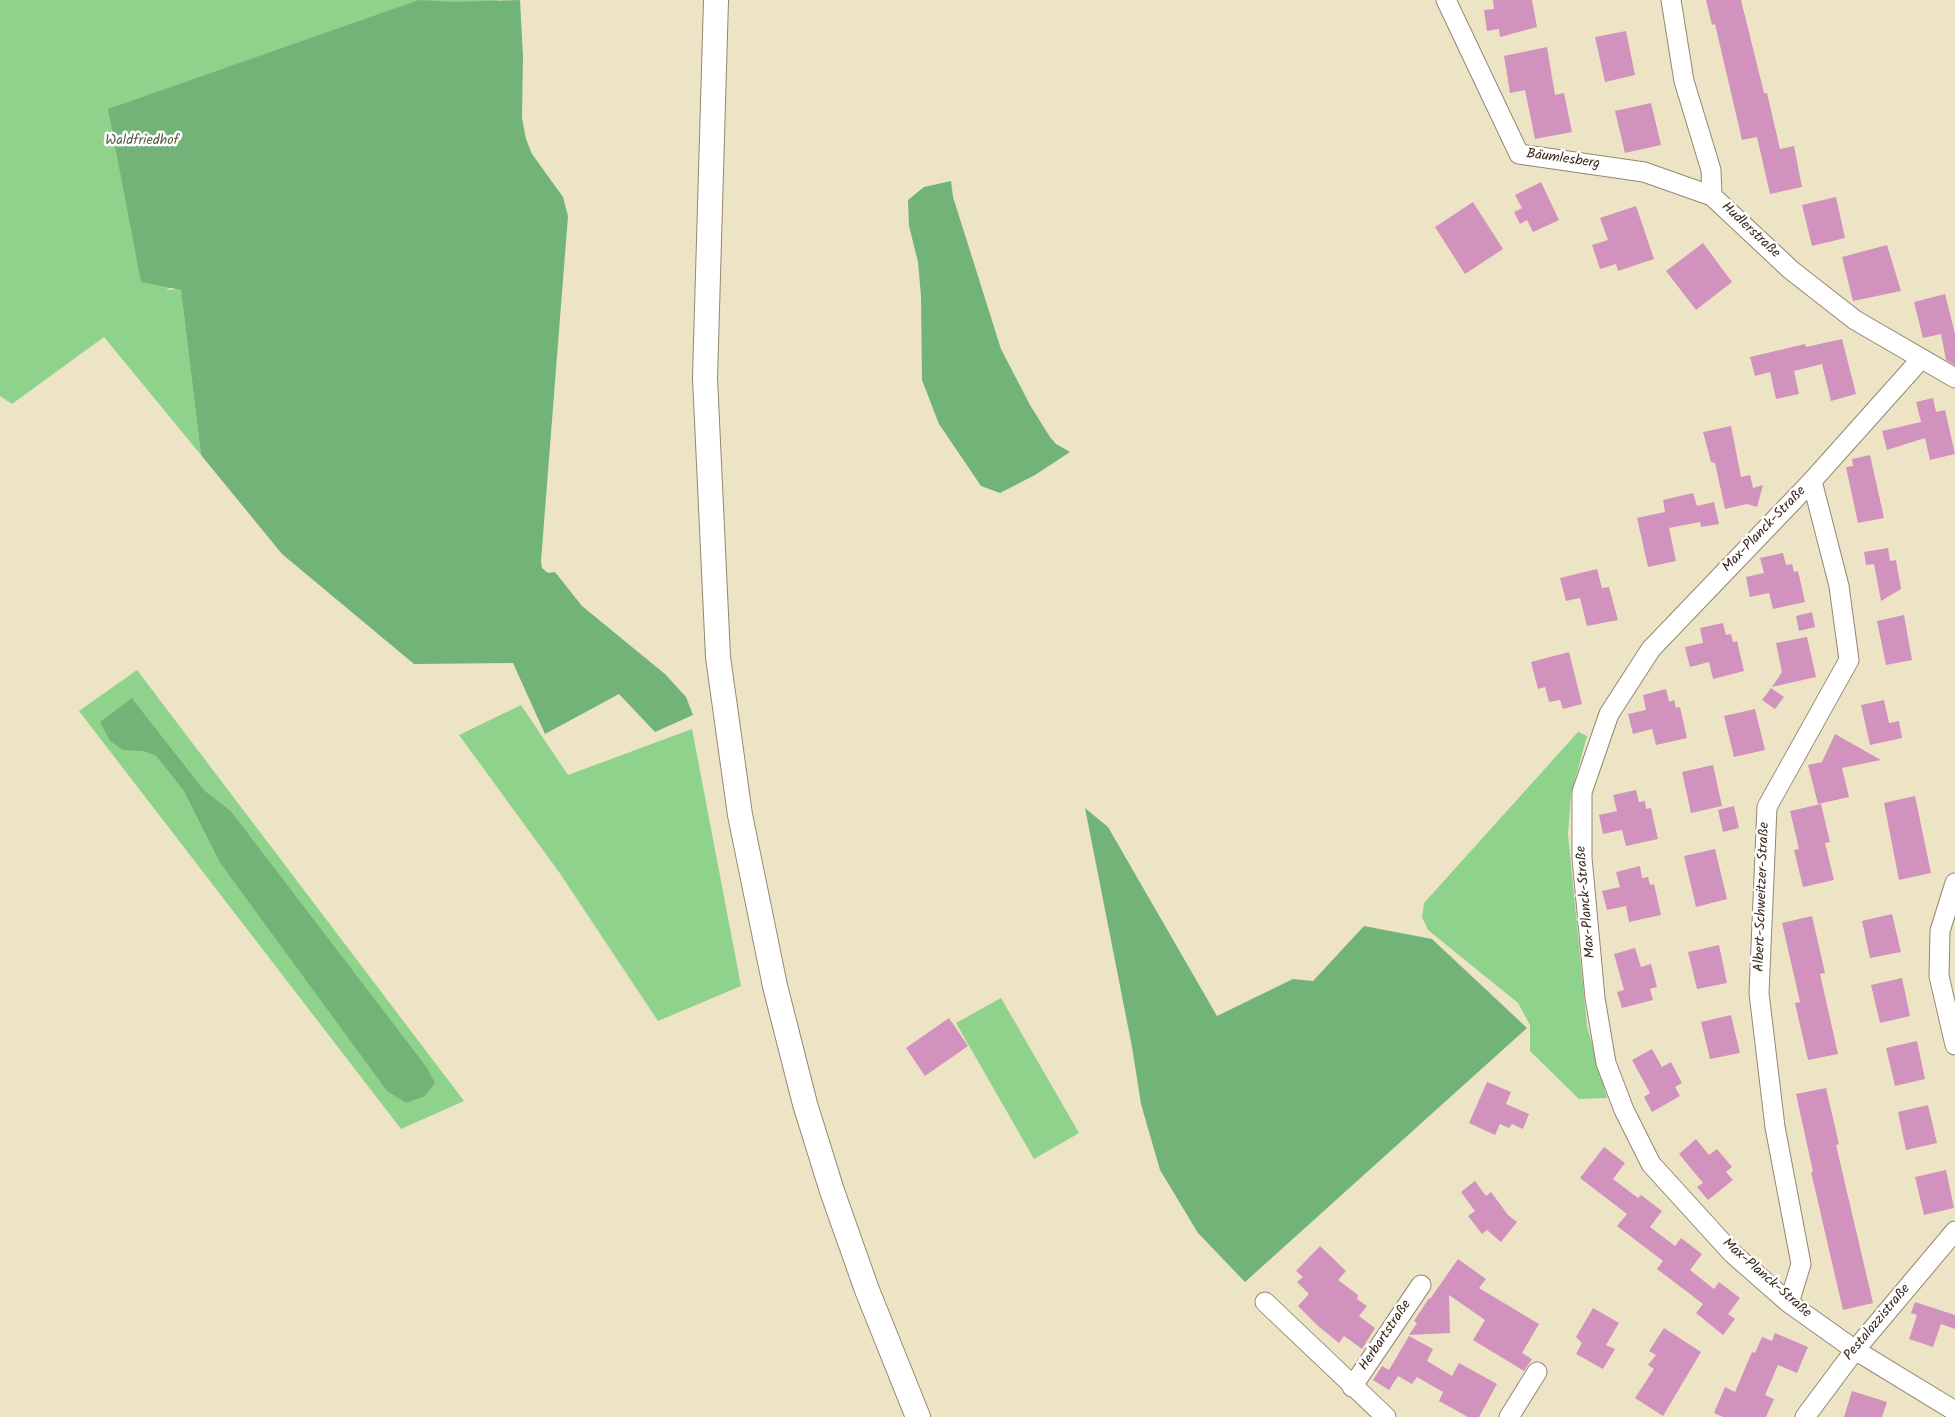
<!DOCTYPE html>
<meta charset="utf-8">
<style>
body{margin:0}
canvas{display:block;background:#ede4c5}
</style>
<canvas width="1955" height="1417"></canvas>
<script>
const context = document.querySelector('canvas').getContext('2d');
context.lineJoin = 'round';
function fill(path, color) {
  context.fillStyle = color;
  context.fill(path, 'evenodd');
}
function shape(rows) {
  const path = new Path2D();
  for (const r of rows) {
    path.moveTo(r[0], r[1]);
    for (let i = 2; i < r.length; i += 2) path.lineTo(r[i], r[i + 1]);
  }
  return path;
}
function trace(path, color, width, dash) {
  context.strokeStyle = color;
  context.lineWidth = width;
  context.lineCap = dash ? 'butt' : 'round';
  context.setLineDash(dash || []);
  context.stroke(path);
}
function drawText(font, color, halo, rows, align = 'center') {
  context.font = font + ' Kalam,sans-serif';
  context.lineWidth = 5;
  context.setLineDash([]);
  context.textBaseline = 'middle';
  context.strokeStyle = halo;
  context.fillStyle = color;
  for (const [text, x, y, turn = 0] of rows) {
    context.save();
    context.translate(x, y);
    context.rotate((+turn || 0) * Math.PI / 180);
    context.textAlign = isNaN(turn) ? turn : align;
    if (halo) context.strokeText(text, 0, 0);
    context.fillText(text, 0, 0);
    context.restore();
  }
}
const green = shape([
 [0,0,498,0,492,110,166,290,181,289,201,455,104,337,12,404,0,396],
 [137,670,464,1101,401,1129,79,711],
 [132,698,204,790,231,811,426,1066,406,1103,387,1090,220,863,183,790,156,756,143,751],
 [521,705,568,775,692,729,741,986,658,1021,559,872,459,735],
 [1578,732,1587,736,1571,794,1568,834,1587,1026,1607,1098,1579,1099,1530,1051,1530,1025,1518,1003,1428,930,1422,917,1424,903],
 [1001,998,1079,1133,1034,1159,956,1023]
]);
const forest = shape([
 [419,0,451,2,520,0,523,56,522,118,526,139,532,154,563,197,568,216,541,561,542,568,548,573,555,572,582,606,665,674,686,697,693,715,655,732,619,694,545,734,513,663,414,664,282,554,201,455,181,290,141,282,108,109],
 [951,181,953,197,1001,349,1030,405,1050,437,1056,444,1070,452,1035,475,1000,493,981,486,939,424,922,380,921,296,918,262,909,226,908,200,924,187],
 [132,698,204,790,231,811,426,1066,435,1083,425,1096,406,1103,387,1091,220,863,183,790,156,756,143,751,123,750,110,741,100,722],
 [1085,808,1108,827,1217,1016,1293,979,1313,981,1364,926,1432,939,1527,1028,1245,1282,1198,1233,1160,1170,1141,1104,1132,1047]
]);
const building = shape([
 [1493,0,1532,0,1537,27,1500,37,1499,29,1487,31,1484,10,1494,9],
 [1706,0,1741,0,1764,93,1767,93,1780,149,1794,146,1802,187,1770,194,1757,137,1742,140,1715,24,1712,25],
 [1626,31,1635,75,1605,82,1595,37],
 [1547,47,1555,95,1564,93,1572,132,1535,139,1525,90,1510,93,1504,56],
 [1651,103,1661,145,1625,153,1615,111],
 [1541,182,1559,220,1533,232,1527,220,1520,224,1514,212,1522,208,1515,195],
 [1836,197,1845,238,1812,246,1802,205],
 [1473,202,1503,249,1465,274,1435,227],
 [1636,206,1654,259,1618,271,1616,264,1600,269,1592,245,1608,240,1600,218],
 [1703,243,1732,282,1696,310,1666,271],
 [1887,245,1901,291,1853,301,1842,257],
 [1945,294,1955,334,1955,365,1946,360,1941,334,1923,338,1914,302],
 [1842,339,1856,394,1831,401,1822,364,1794,371,1799,394,1776,399,1770,372,1755,376,1750,357,1805,344,1806,347],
 [1933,398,1936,412,1945,410,1955,454,1930,460,1925,438,1887,450,1882,431,1921,422,1916,402],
 [1731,426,1741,477,1750,475,1753,488,1763,485,1757,507,1747,504,1725,509,1715,463,1711,462,1703,432],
 [1870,455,1884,518,1858,523,1846,467,1853,466,1852,459],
 [1693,493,1697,506,1714,502,1719,524,1701,527,1700,522,1669,528,1676,561,1648,567,1637,518,1665,512,1663,500],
 [1888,548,1890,561,1896,560,1901,589,1881,601,1874,564,1866,565,1864,552],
 [1783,553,1786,565,1792,564,1794,572,1798,571,1805,602,1773,609,1769,593,1750,597,1746,577,1764,573,1760,558],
 [1597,569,1602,588,1609,587,1618,620,1587,626,1580,598,1566,601,1560,578],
 [1812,612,1815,627,1799,631,1796,616],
 [1904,615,1912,660,1886,665,1877,621],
 [1723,623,1726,635,1731,634,1733,642,1737,641,1744,671,1713,679,1709,662,1690,667,1685,647,1703,643,1700,628],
 [1807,637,1816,677,1772,687,1782,672,1776,643],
 [1569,652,1582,704,1563,709,1560,700,1549,702,1545,687,1538,689,1531,662],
 [1771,688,1784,697,1775,709,1762,700],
 [1666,689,1669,702,1674,700,1676,708,1680,707,1687,738,1656,745,1652,729,1633,734,1628,714,1646,710,1643,695],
 [1884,700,1889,723,1899,721,1902,738,1870,745,1861,705],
 [1755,709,1765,750,1734,757,1724,716],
 [1835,734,1881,760,1842,768,1849,797,1818,804,1808,765,1822,762],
 [1713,765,1722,806,1691,813,1682,772],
 [1636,790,1639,802,1645,801,1646,809,1651,808,1658,839,1626,846,1622,830,1603,834,1599,815,1617,811,1613,795],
 [1915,796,1931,873,1899,880,1884,803],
 [1821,804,1830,842,1825,843,1834,880,1803,887,1794,850,1799,849,1790,811],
 [1734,806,1739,828,1723,832,1718,810],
 [1715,849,1727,899,1696,907,1684,856],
 [1640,866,1642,878,1648,877,1650,885,1654,884,1661,915,1629,922,1626,906,1607,910,1602,891,1620,887,1616,872],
 [1892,914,1901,952,1870,958,1862,921],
 [1812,916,1825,973,1820,974,1838,1054,1808,1060,1795,1003,1800,1002,1782,923],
 [1719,945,1727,983,1697,989,1688,952],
 [1635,948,1641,967,1651,964,1657,987,1650,989,1653,1000,1622,1008,1617,992,1624,990,1614,954],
 [1902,978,1910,1016,1880,1023,1871,985],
 [1731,1015,1740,1053,1710,1059,1701,1022],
 [949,1018,968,1046,925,1076,906,1048],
 [1917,1041,1925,1079,1895,1086,1886,1048],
 [1652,1049,1662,1067,1671,1062,1682,1083,1675,1087,1680,1096,1652,1112,1644,1097,1650,1093,1632,1060],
 [1487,1082,1511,1092,1506,1104,1529,1114,1523,1129,1512,1124,1509,1128,1500,1124,1495,1135,1469,1123],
 [1826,1088,1839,1144,1836,1145,1873,1303,1843,1310,1811,1172,1813,1172,1796,1094],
 [1928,1105,1937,1143,1906,1150,1898,1112],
 [1696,1139,1709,1155,1717,1149,1732,1167,1726,1172,1733,1180,1708,1200,1697,1187,1703,1183,1679,1154],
 [1604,1147,1625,1163,1613,1179,1638,1198,1641,1195,1662,1211,1650,1227,1675,1246,1681,1238,1702,1254,1690,1270,1714,1289,1719,1282,1740,1298,1728,1314,1735,1319,1723,1335,1696,1313,1703,1304,1657,1269,1663,1261,1617,1226,1627,1214,1580,1178],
 [1946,1170,1954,1208,1924,1215,1915,1177],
 [1475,1181,1486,1196,1491,1192,1508,1215,1517,1222,1501,1242,1487,1230,1482,1234,1468,1216,1475,1211,1461,1192],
 [1320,1246,1346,1271,1338,1280,1358,1295,1357,1299,1367,1306,1359,1316,1375,1328,1362,1349,1344,1336,1339,1343,1318,1326,1298,1306,1309,1294,1297,1282,1303,1277,1296,1271],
 [1458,1259,1486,1279,1479,1288,1539,1324,1522,1353,1532,1359,1524,1371,1473,1340,1485,1320,1449,1295,1450,1333,1409,1335,1417,1323,1414,1321,1429,1298,1430,1299],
 [1915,1302,1955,1315,1955,1329,1941,1324,1933,1347,1909,1339,1917,1315,1911,1313],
 [1593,1308,1619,1323,1606,1345,1615,1349,1603,1369,1576,1354,1582,1343,1576,1337],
 [1664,1328,1701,1352,1663,1416,1635,1398,1654,1369,1648,1365,1656,1355,1649,1351],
 [1775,1333,1808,1347,1797,1373,1778,1365,1765,1395,1774,1399,1766,1417,1723,1417,1714,1413,1725,1387,1735,1392,1752,1352,1755,1353,1762,1337,1772,1341],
 [1409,1336,1433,1349,1427,1361,1452,1376,1459,1363,1497,1384,1479,1417,1468,1417,1439,1401,1443,1392,1417,1377,1412,1384,1398,1376,1389,1390,1373,1380,1382,1366,1389,1370],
 [1852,1391,1887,1402,1882,1417,1844,1417]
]);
const minor = shape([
 [1446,0,1519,154,1644,172,1712,196],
 [1671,0,1684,81,1711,170,1712,196,1791,270,1855,320,1955,378],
 [1921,359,1812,481,1651,649,1609,714,1582,792,1582,858,1595,998,1606,1063,1624,1110,1651,1164,1732,1253,1789,1303,1855,1350,1955,1411],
 [1955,883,1940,931,1939,976,1955,1045],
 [1265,1302,1386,1417],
 [1789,1303,1801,1264,1775,1127,1759,993,1767,807,1849,660,1839,586,1812,481],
 [1352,1387,1421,1285],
 [1509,1417,1537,1372],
 [1805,1417,1855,1350,1955,1231]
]);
const tertiary = shape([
 [716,0,705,378,718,657,740,815,775,986,805,1104,832,1191,867,1290,918,1417]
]);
const parkNames = [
 ["Waldfriedhof",142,142]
];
const streetNames = [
 ["Bäumlesberg",1563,160,8],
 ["Hudlerstraße",1750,231,43],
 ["Max-Planck-Straße",1765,530,-46],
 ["Albert-Schweitzer-Straße",1763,897,-88],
 ["Max-Planck-Straße",1587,902,-95],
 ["Max-Planck-Straße",1766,1279,41],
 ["Pestalozzistraße",1878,1323,-50],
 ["Herbartstraße",1386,1336,-56]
];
fill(green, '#8ed28b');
fill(forest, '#72b477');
fill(building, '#d193be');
trace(minor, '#948772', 21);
trace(tertiary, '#948772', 26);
trace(minor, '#fff', 19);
trace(tertiary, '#fff', 24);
drawText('14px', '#545c3f', '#fff', parkNames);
drawText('14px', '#3b2a1e', '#fff', streetNames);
</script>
